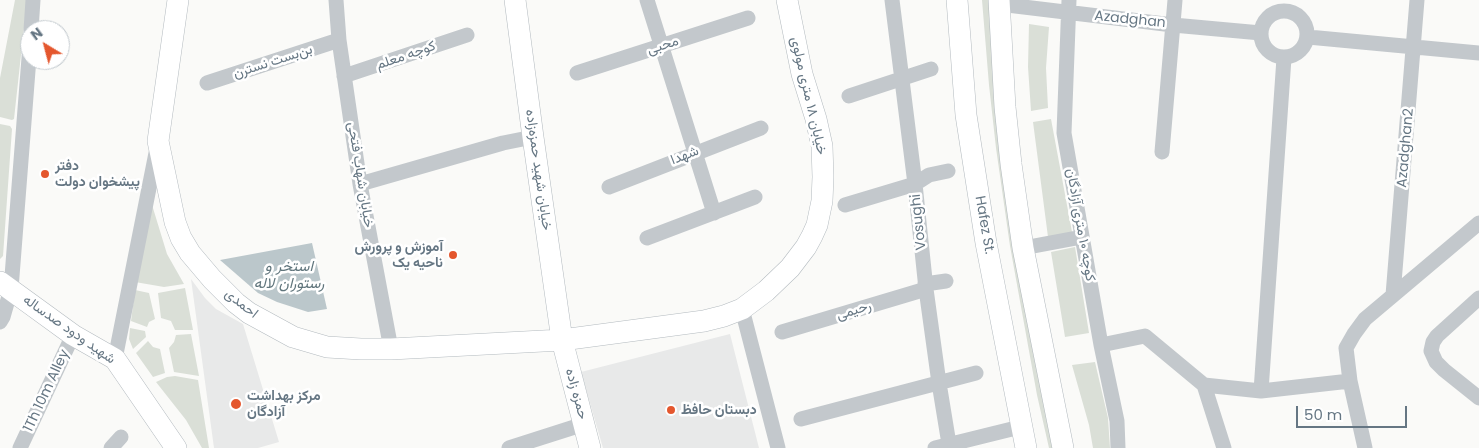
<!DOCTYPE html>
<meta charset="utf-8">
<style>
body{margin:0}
#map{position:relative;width:1479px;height:448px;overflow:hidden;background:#fafaf8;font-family:Poppins,sans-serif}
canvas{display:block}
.north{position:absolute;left:20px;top:20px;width:50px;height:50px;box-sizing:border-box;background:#fff;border:1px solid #c1c8cd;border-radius:50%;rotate:323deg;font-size:14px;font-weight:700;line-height:20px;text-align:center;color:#657683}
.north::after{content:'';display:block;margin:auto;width:18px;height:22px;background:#e4572e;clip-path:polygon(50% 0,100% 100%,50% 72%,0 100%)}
.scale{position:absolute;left:1296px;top:406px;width:111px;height:22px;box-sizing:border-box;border:2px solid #657683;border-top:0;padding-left:6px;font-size:15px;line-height:18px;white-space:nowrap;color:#657683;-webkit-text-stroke:4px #fff;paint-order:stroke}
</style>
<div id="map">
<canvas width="1479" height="448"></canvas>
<div class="north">N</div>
<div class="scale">50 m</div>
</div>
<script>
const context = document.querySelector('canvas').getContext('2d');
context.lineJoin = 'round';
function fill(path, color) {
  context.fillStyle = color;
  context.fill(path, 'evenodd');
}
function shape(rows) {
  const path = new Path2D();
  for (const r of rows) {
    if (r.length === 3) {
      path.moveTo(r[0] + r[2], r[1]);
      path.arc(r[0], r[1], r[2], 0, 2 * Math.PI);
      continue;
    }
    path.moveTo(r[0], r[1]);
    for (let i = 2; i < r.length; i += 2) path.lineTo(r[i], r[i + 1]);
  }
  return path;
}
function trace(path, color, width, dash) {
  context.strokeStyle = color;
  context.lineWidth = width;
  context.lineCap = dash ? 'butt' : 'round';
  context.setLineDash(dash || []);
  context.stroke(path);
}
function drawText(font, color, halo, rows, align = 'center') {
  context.font = font + ' Poppins,Vazirmatn,sans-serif';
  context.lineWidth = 5;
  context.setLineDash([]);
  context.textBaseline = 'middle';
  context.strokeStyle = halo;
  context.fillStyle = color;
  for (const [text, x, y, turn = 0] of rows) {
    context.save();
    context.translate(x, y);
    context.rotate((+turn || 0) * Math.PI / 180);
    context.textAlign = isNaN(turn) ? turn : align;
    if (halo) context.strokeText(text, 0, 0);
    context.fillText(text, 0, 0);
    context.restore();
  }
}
const built = shape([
 [191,279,205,298,216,309,243,324,279,442,258,448,214,448],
 [730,334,759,448,603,448,581,372]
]);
const green = shape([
 [15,0,27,0,14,119,12,120,0,117,0,78],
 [982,0,989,0,1056,448,1049,448,1037,395,1010,246,996,148,989,85],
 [1029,24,1049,27,1046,68,1048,108,1031,111,1028,67],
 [1051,119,1072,232,1048,237,1033,122],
 [0,124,10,126,12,129,3,256,0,259],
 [149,195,167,254,184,284,164,287,135,282],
 [1075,247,1089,333,1065,337,1051,252],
 [185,288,193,330,175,330,171,321,161,318,158,293],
 [135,290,149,293,155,319,149,322,147,327,131,321],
 [130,328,145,331,146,337,133,349,129,339],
 [191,334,199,376,174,372,169,348,174,342,176,335],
 [148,341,153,347,160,349,165,373,153,377,136,353],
 [1095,362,1108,418,1110,448,1093,448,1089,425,1072,365],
 [175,376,198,380,209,448,202,448,186,420,156,382,167,377]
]);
const water = shape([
 [312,243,327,309,308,312,277,302,258,293,220,260]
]);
const street = shape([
 [336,0,339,40,360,184,391,349],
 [647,0,714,213],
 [892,0,915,184,926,289,939,383,949,444],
 [1069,0,1064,133,1101,345,1117,421,1118,448],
 [999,4,1173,25,1261,33],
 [1284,34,23],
 [31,30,33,0],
 [1308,37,1479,53],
 [577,73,748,18],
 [344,76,467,35],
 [207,83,339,40],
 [849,96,931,69],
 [1162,152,1175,0],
 [360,184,503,143,533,137],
 [609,187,761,128],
 [845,205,915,184,929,175,948,171],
 [647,238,755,197],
 [1023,248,1082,237],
 [925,284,946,281],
 [1393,295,1417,0],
 [1479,298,1437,336,1433,342,1431,351,1436,362,1444,370,1479,398],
 [742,309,778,448],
 [0,322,3,317,11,289,30,45],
 [782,332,926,289],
 [1101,345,1145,336,1204,385,1261,391,1350,381],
 [115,359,157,148],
 [1204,385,1224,448],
 [1261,391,1284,58],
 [801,419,976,373],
 [20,448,73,335],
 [111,448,121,437],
 [509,448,584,424],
 [935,448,1012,429],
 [1365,448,1350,381,1346,348,1354,334,1365,319,1479,223]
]);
const secondary = shape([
 [178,0,158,141,175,222,181,238,190,253,212,279,236,303,249,313,293,337,327,347,361,349,391,349,562,340,704,321,724,316,742,309,766,291,790,268,806,247,812,236,817,225,822,201,823,177,822,146,816,119,802,74,787,0],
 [515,0,533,137,562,340,590,448],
 [957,0,966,115,986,243,1026,448],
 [999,0,1005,107,1011,164,1023,248,1063,448],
 [0,282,73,335,115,359,176,448]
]);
const markers = [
 [45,174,5,"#e4572e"],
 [453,255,5,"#e4572e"],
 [236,404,6,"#e4572e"],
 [671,410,5,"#e4572e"]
];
const streetNames = [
 ["Azadghan",1130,20,6],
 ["محبی",663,46,-18],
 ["کوچه معلم",406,56,-19],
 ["بن‌بست نسترن",273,62,-18],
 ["خیابان ۱۸ متری مولوی",808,96,77],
 ["Azadghan2",1406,148,-85],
 ["شهدا",685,156,-21],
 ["خیابان شهید حمزه‌زاده",538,170,82],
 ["خیابان شهاب فتحی",360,175,81],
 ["Vosughi",919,222,-96],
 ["Hafez St.",984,225,80],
 ["کوچه ۱۰ متری آزادگان",1080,225,80],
 ["احمدی",241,304,38],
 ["رحیمی",854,311,-17],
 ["شهید ودود صدساله",69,330,35],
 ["1Th 10m Alley",47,391,-65],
 ["حمزه زاده",576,394,75]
];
const poiNames = [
 ["دفتر",55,166],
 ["پیشخوان دولت",55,182],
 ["آموزش و پرورش",443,247,"right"],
 ["ناحیه یک",443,263,"right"],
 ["مرکز بهداشت",247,396],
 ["آزادگان",247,412],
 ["دبستان حافظ",681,410]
];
const waterNames = [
 ["استخر و",289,267],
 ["رستوران لاله",289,284]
];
fill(built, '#e8e9e9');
fill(green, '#dadfd7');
fill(water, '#bbc7cb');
trace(secondary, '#b3babf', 22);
trace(street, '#c3c8cc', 15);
trace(secondary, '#fff', 21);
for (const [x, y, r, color] of markers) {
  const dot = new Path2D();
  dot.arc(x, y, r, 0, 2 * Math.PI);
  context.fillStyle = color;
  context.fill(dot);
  trace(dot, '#fff', 2);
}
drawText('14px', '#657683', '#fff', streetNames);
drawText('bold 14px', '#657683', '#fff', poiNames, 'left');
drawText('italic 15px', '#60757c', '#fff', waterNames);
</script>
